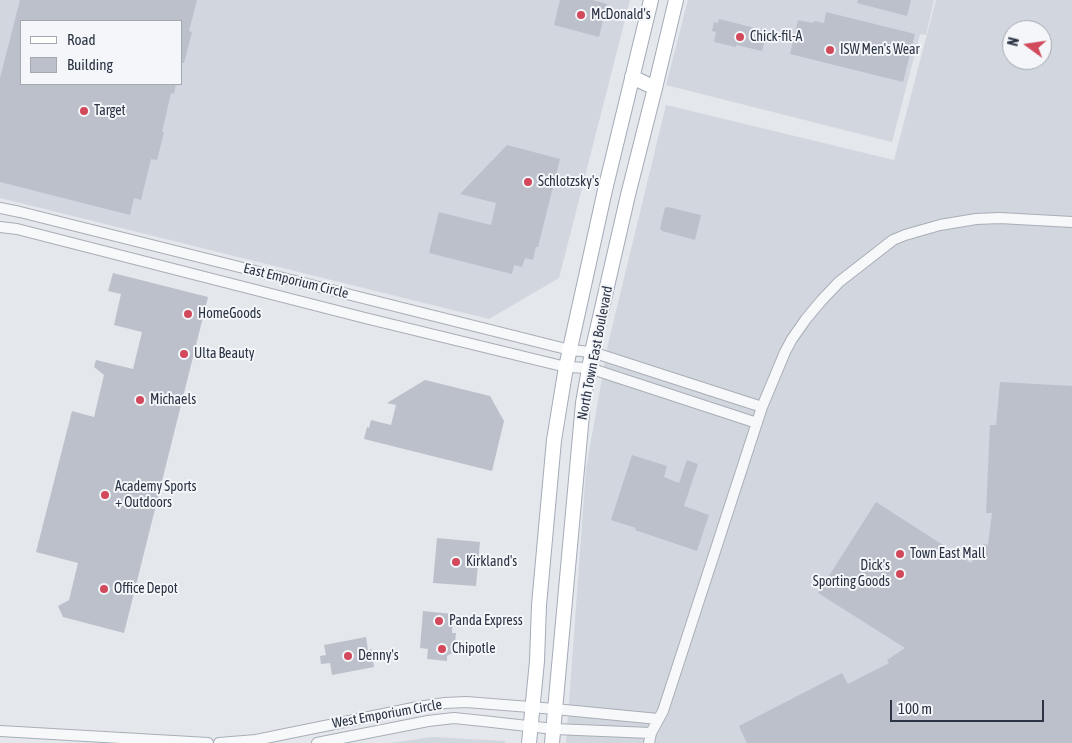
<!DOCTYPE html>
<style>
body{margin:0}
#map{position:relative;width:1072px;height:743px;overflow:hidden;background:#e4e7ec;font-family:"Asap Condensed",sans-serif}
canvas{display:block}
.legend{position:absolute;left:20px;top:20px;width:162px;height:65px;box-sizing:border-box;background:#f4f6f9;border:1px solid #a4a8b1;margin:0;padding:6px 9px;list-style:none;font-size:15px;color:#2b3445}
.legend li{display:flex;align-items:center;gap:10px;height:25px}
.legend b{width:25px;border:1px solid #a4a8b1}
.north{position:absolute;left:1002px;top:20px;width:50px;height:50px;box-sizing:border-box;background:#f4f6f9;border:1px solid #a4a8b1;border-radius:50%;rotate:284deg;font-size:14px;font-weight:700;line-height:20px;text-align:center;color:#2b3445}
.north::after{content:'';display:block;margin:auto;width:18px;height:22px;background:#d1495b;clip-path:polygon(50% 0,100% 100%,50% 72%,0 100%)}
.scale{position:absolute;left:890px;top:700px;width:154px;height:22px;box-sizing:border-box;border:2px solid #2b3445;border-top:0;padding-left:6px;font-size:15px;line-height:18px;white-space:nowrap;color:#2b3445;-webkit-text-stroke:4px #f4f6f9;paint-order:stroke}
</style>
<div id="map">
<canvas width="1072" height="743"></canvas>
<ul class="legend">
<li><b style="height:6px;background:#fff"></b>Road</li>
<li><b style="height:14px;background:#bbc0ca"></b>Building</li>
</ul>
<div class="north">N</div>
<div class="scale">100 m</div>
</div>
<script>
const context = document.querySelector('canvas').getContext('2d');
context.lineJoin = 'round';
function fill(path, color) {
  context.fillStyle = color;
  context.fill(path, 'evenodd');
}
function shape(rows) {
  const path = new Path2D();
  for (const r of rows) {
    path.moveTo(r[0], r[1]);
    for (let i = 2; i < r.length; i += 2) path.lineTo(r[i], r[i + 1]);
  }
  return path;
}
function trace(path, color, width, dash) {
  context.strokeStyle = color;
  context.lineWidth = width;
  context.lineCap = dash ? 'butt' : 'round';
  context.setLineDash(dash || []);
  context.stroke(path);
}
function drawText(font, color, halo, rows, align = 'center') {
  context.font = font + ' "Asap Condensed",sans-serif';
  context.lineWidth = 4;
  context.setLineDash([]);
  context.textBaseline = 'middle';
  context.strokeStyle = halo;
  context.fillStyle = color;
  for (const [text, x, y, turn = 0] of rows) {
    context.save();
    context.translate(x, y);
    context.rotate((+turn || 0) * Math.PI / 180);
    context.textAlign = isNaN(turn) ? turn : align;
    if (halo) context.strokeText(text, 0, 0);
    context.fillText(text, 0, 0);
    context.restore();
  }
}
const built = shape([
 [0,0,630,0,559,278,489,319,0,198],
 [21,21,181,21,181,84,21,84],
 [688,0,934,0,926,35,920,34,892,142,666,85],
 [936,0,1072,0,1072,743,566,743,586,469,608,344,666,105,894,160],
 [1012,30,1042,30,1042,60,1012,60],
 [432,737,505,741,505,743,390,743]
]);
const building = shape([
 [20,0,197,0,189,31,192,32,184,63,181,63,181,21,21,21,21,84,176,84,174,94,171,93,162,132,164,132,157,160,151,159,141,200,134,198,130,215,0,182,0,78],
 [560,0,592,0,607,4,599,37,554,25],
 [858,0,911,0,907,16,857,3],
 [826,12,915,34,903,82,790,54,798,20,813,23,814,21,824,23],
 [719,19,767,31,762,51,736,45,736,47,714,42,716,32,712,31,714,22,718,23],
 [507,145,560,159,538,247,536,247,533,260,525,258,522,267,514,265,512,274,429,253,439,212,491,225,496,203,460,194],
 [668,207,701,215,695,240,662,231,660,228,665,208],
 [113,273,208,297,124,633,63,617,58,606,69,600,78,563,36,552,72,411,94,417,104,375,94,367,96,360,133,369,142,332,114,325,121,294,108,291],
 [425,380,490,396,504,421,492,471,364,439,367,427,369,428,371,420,391,425,396,405,387,403],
 [1000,382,1072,386,1072,743,747,743,739,726,842,673,848,684,889,663,887,660,905,648,818,593,876,502,971,563,984,544,988,545,992,513,986,513,990,425,996,425],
 [632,455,667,466,664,477,679,483,687,460,698,464,684,506,709,515,697,551,635,530,636,528,611,520],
 [437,538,480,542,476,586,433,583],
 [423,611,453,614,452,633,456,633,454,652,447,656,447,661,427,659,428,649,420,648],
 [366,637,368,650,372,649,374,659,373,660,374,667,332,675,330,663,321,664,320,656,326,655,324,645]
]);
const minor = shape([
 [0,208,20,212,570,350,592,352,762,407],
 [0,227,17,229,365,318,566,367,589,368,757,423],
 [0,731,208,743],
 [219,743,256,740,418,707,445,703,466,702,555,709,658,719],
 [317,743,428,721,454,718,483,721,554,729,651,733],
 [649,743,651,733,663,711,762,407,785,352,792,339,806,319,821,301,839,282,893,240,905,235,940,225,976,219,1000,218,1072,222]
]);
const major = shape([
 [632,77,655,88],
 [529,743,537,661,539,605,554,440,566,367,605,190,651,0],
 [552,743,583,403,592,352,628,195,655,88,676,0]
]);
const markers = [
 [581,15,5,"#d1495b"],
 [740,37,5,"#d1495b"],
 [830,50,5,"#d1495b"],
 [84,111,5,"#d1495b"],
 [528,182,5,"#d1495b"],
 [188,314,5,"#d1495b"],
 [184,354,5,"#d1495b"],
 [140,400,5,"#d1495b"],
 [105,495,5,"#d1495b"],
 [900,554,5,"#d1495b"],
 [456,562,5,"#d1495b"],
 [900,574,5,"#d1495b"],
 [104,589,5,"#d1495b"],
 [439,621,5,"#d1495b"],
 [442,649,5,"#d1495b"],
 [348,656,5,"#d1495b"]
];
const poiNames = [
 ["McDonald's",591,15],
 ["Chick-fil-A",750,37],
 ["ISW Men's Wear",840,50],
 ["Target",94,111],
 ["Schlotzsky's",538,182],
 ["HomeGoods",198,314],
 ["Ulta Beauty",194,354],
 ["Michaels",150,400],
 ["Academy Sports",115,487],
 ["+ Outdoors",115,503],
 ["Town East Mall",910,554],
 ["Kirkland's",466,562],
 ["Dick's",890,566,"right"],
 ["Sporting Goods",890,582,"right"],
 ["Office Depot",114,589],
 ["Panda Express",449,621],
 ["Chipotle",452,649],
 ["Denny's",358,656]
];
const streetNames = [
 ["East Emporium Circle",296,281,14],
 ["North Town East Boulevard",595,353,-79],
 ["West Emporium Circle",387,714,-10]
];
fill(built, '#d2d6de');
fill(building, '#bbc0ca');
trace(minor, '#a9aeb7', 12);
trace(major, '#a3abb8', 16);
trace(minor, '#f7f8fa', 10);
trace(major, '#fff', 14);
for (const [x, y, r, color] of markers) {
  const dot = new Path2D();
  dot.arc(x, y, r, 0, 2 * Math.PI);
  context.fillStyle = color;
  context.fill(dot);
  trace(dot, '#f4f6f9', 2);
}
drawText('14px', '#2b3445', '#f4f6f9', poiNames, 'left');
drawText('14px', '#2b3445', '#f4f6f9', streetNames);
</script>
